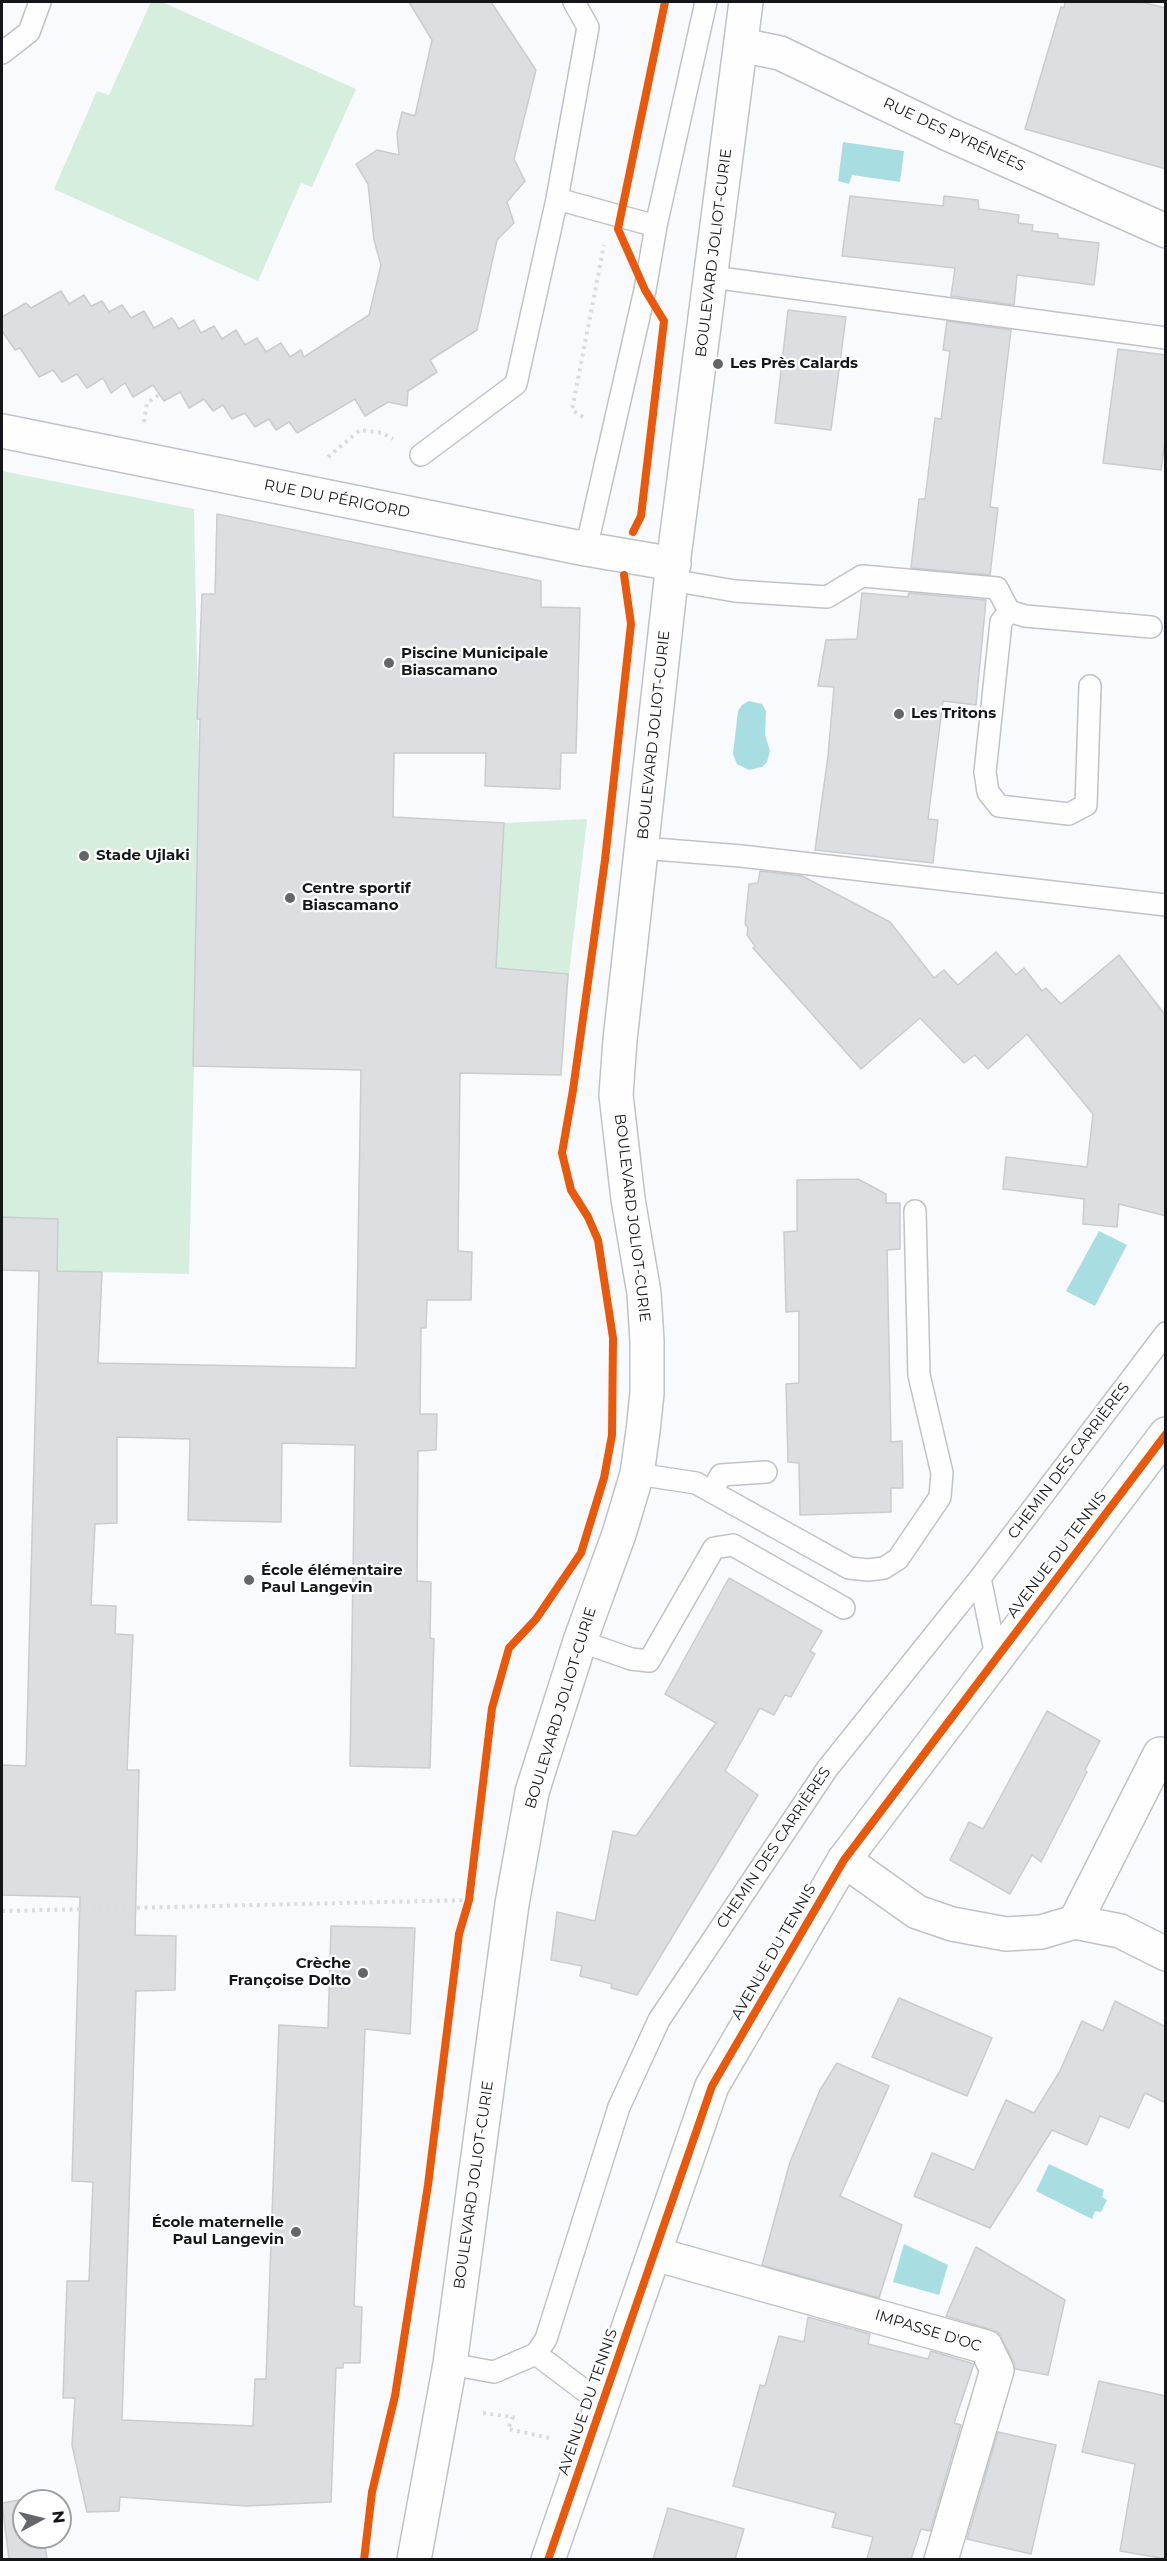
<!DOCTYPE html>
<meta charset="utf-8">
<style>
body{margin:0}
#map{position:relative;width:1167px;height:2561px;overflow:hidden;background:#f8fafd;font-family:Montserrat,sans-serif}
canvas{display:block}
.frame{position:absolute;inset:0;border:3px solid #141619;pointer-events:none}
.north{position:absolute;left:12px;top:2489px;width:60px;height:60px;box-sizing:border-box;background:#fff;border:2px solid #a1a2a3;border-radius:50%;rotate:83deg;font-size:16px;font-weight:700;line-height:24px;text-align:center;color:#141619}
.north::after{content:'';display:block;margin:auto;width:21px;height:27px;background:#646669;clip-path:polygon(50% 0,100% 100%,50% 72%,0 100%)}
</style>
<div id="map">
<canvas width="1167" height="2561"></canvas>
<div class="frame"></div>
<div class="north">N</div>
</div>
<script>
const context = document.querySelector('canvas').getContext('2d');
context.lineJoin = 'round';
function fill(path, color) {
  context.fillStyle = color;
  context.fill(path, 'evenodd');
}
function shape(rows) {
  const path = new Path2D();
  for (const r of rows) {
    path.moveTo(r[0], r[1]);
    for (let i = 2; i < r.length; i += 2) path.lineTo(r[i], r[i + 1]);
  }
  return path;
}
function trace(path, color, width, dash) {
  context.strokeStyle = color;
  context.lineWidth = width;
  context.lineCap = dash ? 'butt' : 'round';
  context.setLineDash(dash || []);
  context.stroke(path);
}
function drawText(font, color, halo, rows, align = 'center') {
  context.font = font + ' Montserrat,sans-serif';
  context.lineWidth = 4.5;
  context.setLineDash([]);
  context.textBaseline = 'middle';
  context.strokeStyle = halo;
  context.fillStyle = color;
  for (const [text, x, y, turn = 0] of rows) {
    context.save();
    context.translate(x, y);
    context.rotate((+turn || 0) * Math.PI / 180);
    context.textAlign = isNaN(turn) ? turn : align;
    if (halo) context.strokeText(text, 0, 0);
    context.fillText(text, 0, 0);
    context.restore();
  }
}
const green = shape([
 [151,2,162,2,356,89,312,187,301,183,258,281,54,189,97,91,109,95],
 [2,471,194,509,199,770,394,776,393,817,504,823,587,819,569,974,561,1075,194,1066,189,1274,2,1270]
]);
const water = shape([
 [843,142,904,151,900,182,852,175,849,184,838,181],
 [749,701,762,704,766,711,765,735,770,751,767,762,762,767,749,770,737,764,733,754,738,711,742,705],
 [1099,1231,1127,1245,1095,1306,1066,1291],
 [1049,2164,1104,2190,1102,2197,1107,2200,1101,2212,1095,2211,1092,2219,1036,2191],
 [904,2244,948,2265,939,2295,893,2282]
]);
const building = shape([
 [409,2,491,2,536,70,514,159,525,181,507,202,514,223,497,240,477,330,430,360,437,372,408,391,407,406,388,402,365,416,355,399,297,433,289,422,276,430,269,419,255,427,245,413,232,419,223,405,213,411,204,399,189,408,180,392,164,401,153,385,133,397,125,383,111,393,103,378,87,388,77,374,62,382,53,370,39,377,20,348,15,350,2,331,2,317,26,303,31,308,61,291,69,304,84,295,91,306,102,301,109,312,122,305,131,318,144,311,154,328,172,318,179,329,194,320,201,333,214,326,222,339,236,330,245,345,257,338,266,352,281,343,290,357,301,350,304,357,369,315,381,265,374,240,368,184,356,164,377,150,399,155,397,134,402,112,415,116,432,40,409,2],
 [1065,2,1141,2,1166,8,1166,169,1025,129,1061,7,1064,8,1065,2],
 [850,196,943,206,944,196,978,200,979,209,1019,215,1018,223,1033,225,1032,231,1058,234,1058,238,1099,243,1094,285,1017,275,1014,305,951,296,955,268,842,256,850,196],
 [788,310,846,317,831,430,775,423,788,310],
 [947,321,1011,330,990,507,998,508,990,575,911,568,919,499,925,499,935,418,941,419,950,351,943,350,947,321],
 [1118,349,1166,355,1166,434,1161,470,1103,463,1118,349],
 [217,514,541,581,541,607,580,608,576,753,561,753,560,789,485,786,486,753,394,753,393,817,504,823,496,968,568,974,561,1075,460,1073,458,1251,472,1252,471,1300,427,1300,426,1328,421,1328,420,1414,437,1414,436,1450,418,1451,417,1581,431,1582,430,1638,434,1639,430,1768,350,1766,355,1445,282,1443,281,1522,188,1520,190,1439,117,1437,117,1523,95,1524,91,1605,116,1606,115,1634,133,1635,127,1770,139,1770,135,1935,176,1936,175,1990,136,1991,122,2420,253,2426,255,2379,266,2379,279,2025,328,2028,331,1926,415,1928,410,2034,365,2029,354,2306,362,2307,360,2363,343,2363,343,2368,336,2368,331,2502,246,2506,120,2497,119,2511,87,2512,72,2445,75,2398,63,2398,67,2281,89,2281,93,2182,72,2181,80,1897,2,1895,2,1765,26,1766,39,1271,2,1270,2,1217,58,1219,57,1271,102,1272,98,1363,356,1368,361,1070,193,1066,200,719,197,719,202,594,215,594,217,514],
 [862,593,908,597,909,593,986,600,976,705,943,701,928,819,938,820,933,863,815,850,828,756,834,687,818,686,826,640,857,639,862,593],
 [760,871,802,876,890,922,934,978,944,970,958,985,996,952,1016,975,1024,968,1042,991,1046,988,1061,1004,1119,955,1166,1016,1166,1216,1119,1204,1117,1227,1083,1224,1084,1199,1003,1189,1006,1157,1087,1167,1093,1114,1027,1034,988,1069,975,1055,964,1063,920,1018,861,1069,753,948,755,946,747,935,748,928,745,924,749,884,758,883,760,871],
 [858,1179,886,1194,886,1203,900,1203,900,1249,887,1250,891,1442,902,1441,903,1488,891,1488,891,1512,800,1515,799,1463,788,1462,786,1384,799,1383,799,1311,786,1312,784,1232,797,1231,797,1180,858,1179],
 [729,1578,822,1631,810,1651,815,1654,791,1697,785,1695,774,1715,760,1708,725,1771,758,1795,637,1995,611,1988,612,1984,580,1976,582,1966,551,1960,557,1912,595,1921,613,1831,636,1836,716,1723,665,1694,729,1578],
 [1047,1711,1100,1741,1085,1770,1087,1772,1041,1862,1032,1855,1010,1894,950,1860,969,1822,983,1829,1047,1711],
 [899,1998,992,2038,967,2096,872,2057,899,1998],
 [1115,2001,1166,2027,1166,2103,1145,2093,1129,2128,1100,2116,1087,2145,1052,2130,990,2228,914,2196,932,2153,974,2170,1006,2100,1034,2113,1060,2071,1082,2021,1103,2031,1115,2001],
 [837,2063,889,2086,840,2196,902,2225,879,2298,762,2265,790,2162,820,2090,837,2063],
 [976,2247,1065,2300,1048,2375,1015,2369,1014,2362,998,2332,946,2316,976,2247],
 [808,2317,870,2334,868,2344,928,2359,931,2351,974,2364,954,2423,961,2425,930,2531,921,2529,911,2559,867,2559,873,2537,832,2527,836,2513,733,2486,760,2385,765,2386,779,2336,804,2342,808,2317],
 [1099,2381,1166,2396,1166,2559,1120,2551,1135,2464,1082,2452,1099,2381],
 [998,2432,1056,2445,1031,2554,967,2539,998,2432],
 [37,2497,38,2501,24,2501,24,2537,44,2537,47,2559,9,2559,2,2503,37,2497],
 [668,2508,744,2529,735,2559,653,2559,668,2508]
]);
const path = shape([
 [583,417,572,410,604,245],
 [144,422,147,403,160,394],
 [328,457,360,430,382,433,393,439],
 [2,1911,469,1900],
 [483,2413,513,2417,508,2429,550,2438]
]);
const lane = shape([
 [2,53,29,32,40,2],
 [557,199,656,226],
 [712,277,1166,338],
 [421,455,516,384,557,199,588,27,574,2],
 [586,549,645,290,656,226,706,2],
 [671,580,735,591,827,597,862,576,997,588,1009,611,1025,616,1151,627],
 [1009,611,1001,622,985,772,988,792,999,806,1069,814,1086,805,1090,686],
 [642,848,741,856,1166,905],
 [637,1474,696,1483,849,1568,868,1570,884,1568,898,1559,940,1497,942,1473,919,1375,915,1211],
 [712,1491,721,1475,766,1472],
 [980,1578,996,1656],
 [580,1641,631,1659,649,1661,714,1548,733,1545,844,1608],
 [450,2364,494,2372,536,2354],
 [601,2403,536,2354,546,2339,619,2107,659,2020,827,1769,980,1578,1166,1333]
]);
const street = shape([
 [741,45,780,53,946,133,1166,231],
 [2,431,586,549,674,564],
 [844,1860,917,1912,952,1924,1006,1934,1041,1932,1075,1922,1120,1931,1166,1954],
 [1075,1922,1160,1754],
 [655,2254,986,2347,997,2370,941,2560]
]);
const secondary = shape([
 [414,2560,450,2364,512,1904,532,1792,580,1641,619,1534,637,1474,643,1431,647,1393,647,1341,644,1293,628,1199,616,1095,620,1040,671,580,746,2],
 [548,2560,712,2086,844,1860,1166,1434]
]);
const cycleway = shape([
 [633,532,641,516,664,321,645,290,618,229,665,2],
 [364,2560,372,2492,395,2396,428,2185,459,1934,469,1900,492,1708,509,1648,536,1619,581,1553,604,1478,612,1435,613,1338,598,1240,588,1217,571,1190,562,1153,573,1090,605,860,631,624,624,575],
 [548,2560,712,2086,844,1860,1166,1434]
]);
const markers = [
 [718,364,6,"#646669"],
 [389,663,6,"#646669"],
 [899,714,6,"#646669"],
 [84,856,6,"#646669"],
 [290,898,6,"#646669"],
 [249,1580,6,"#646669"],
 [363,1973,6,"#646669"],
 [296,2232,6,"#646669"]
];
const streetNames = [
 ["RUE DES PYRÉNÉES",954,135,25],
 ["BOULEVARD JOLIOT-CURIE",714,253,-83],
 ["RUE DU PÉRIGORD",337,499,11],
 ["BOULEVARD JOLIOT-CURIE",654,735,-84],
 ["BOULEVARD JOLIOT-CURIE",632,1218,83],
 ["CHEMIN DES CARRIÈRES",1069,1461,-53],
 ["AVENUE DU TENNIS",1057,1555,-53],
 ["BOULEVARD JOLIOT-CURIE",561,1708,-73],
 ["CHEMIN DES CARRIÈRES",774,1848,-56],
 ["AVENUE DU TENNIS",774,1952,-60],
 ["BOULEVARD JOLIOT-CURIE",474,2185,-82],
 ["IMPASSE D'OC",928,2331,17],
 ["AVENUE DU TENNIS",588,2402,-71]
];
const poiNames = [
 ["Les Près Calards",730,364],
 ["Piscine Municipale",401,654],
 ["Biascamano",401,671],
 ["Les Tritons",911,714],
 ["Stade Ujlaki",96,856],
 ["Centre sportif",302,889],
 ["Biascamano",302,906],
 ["École élémentaire",261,1571],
 ["Paul Langevin",261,1588],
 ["Crèche",351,1964,"right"],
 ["Françoise Dolto",351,1981,"right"],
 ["École maternelle",284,2223,"right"],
 ["Paul Langevin",284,2240,"right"]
];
fill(green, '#d5eede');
fill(water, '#a8dee2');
fill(building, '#dcdee1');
trace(building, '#cacccf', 1.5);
trace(lane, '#c0c2c5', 24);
trace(street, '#c0c2c5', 36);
trace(secondary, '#c0c2c5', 36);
trace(path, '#dcdcde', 4, [3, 4.5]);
trace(lane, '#fefeff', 21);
trace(street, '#fefeff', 33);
trace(secondary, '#fefeff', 33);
trace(cycleway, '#e8590c', 8);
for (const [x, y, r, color] of markers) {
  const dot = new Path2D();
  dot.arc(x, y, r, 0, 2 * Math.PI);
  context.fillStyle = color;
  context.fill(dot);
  trace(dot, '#fff', 2);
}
drawText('15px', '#141619', '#fff', streetNames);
drawText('bold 15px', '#141619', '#fff', poiNames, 'left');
</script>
